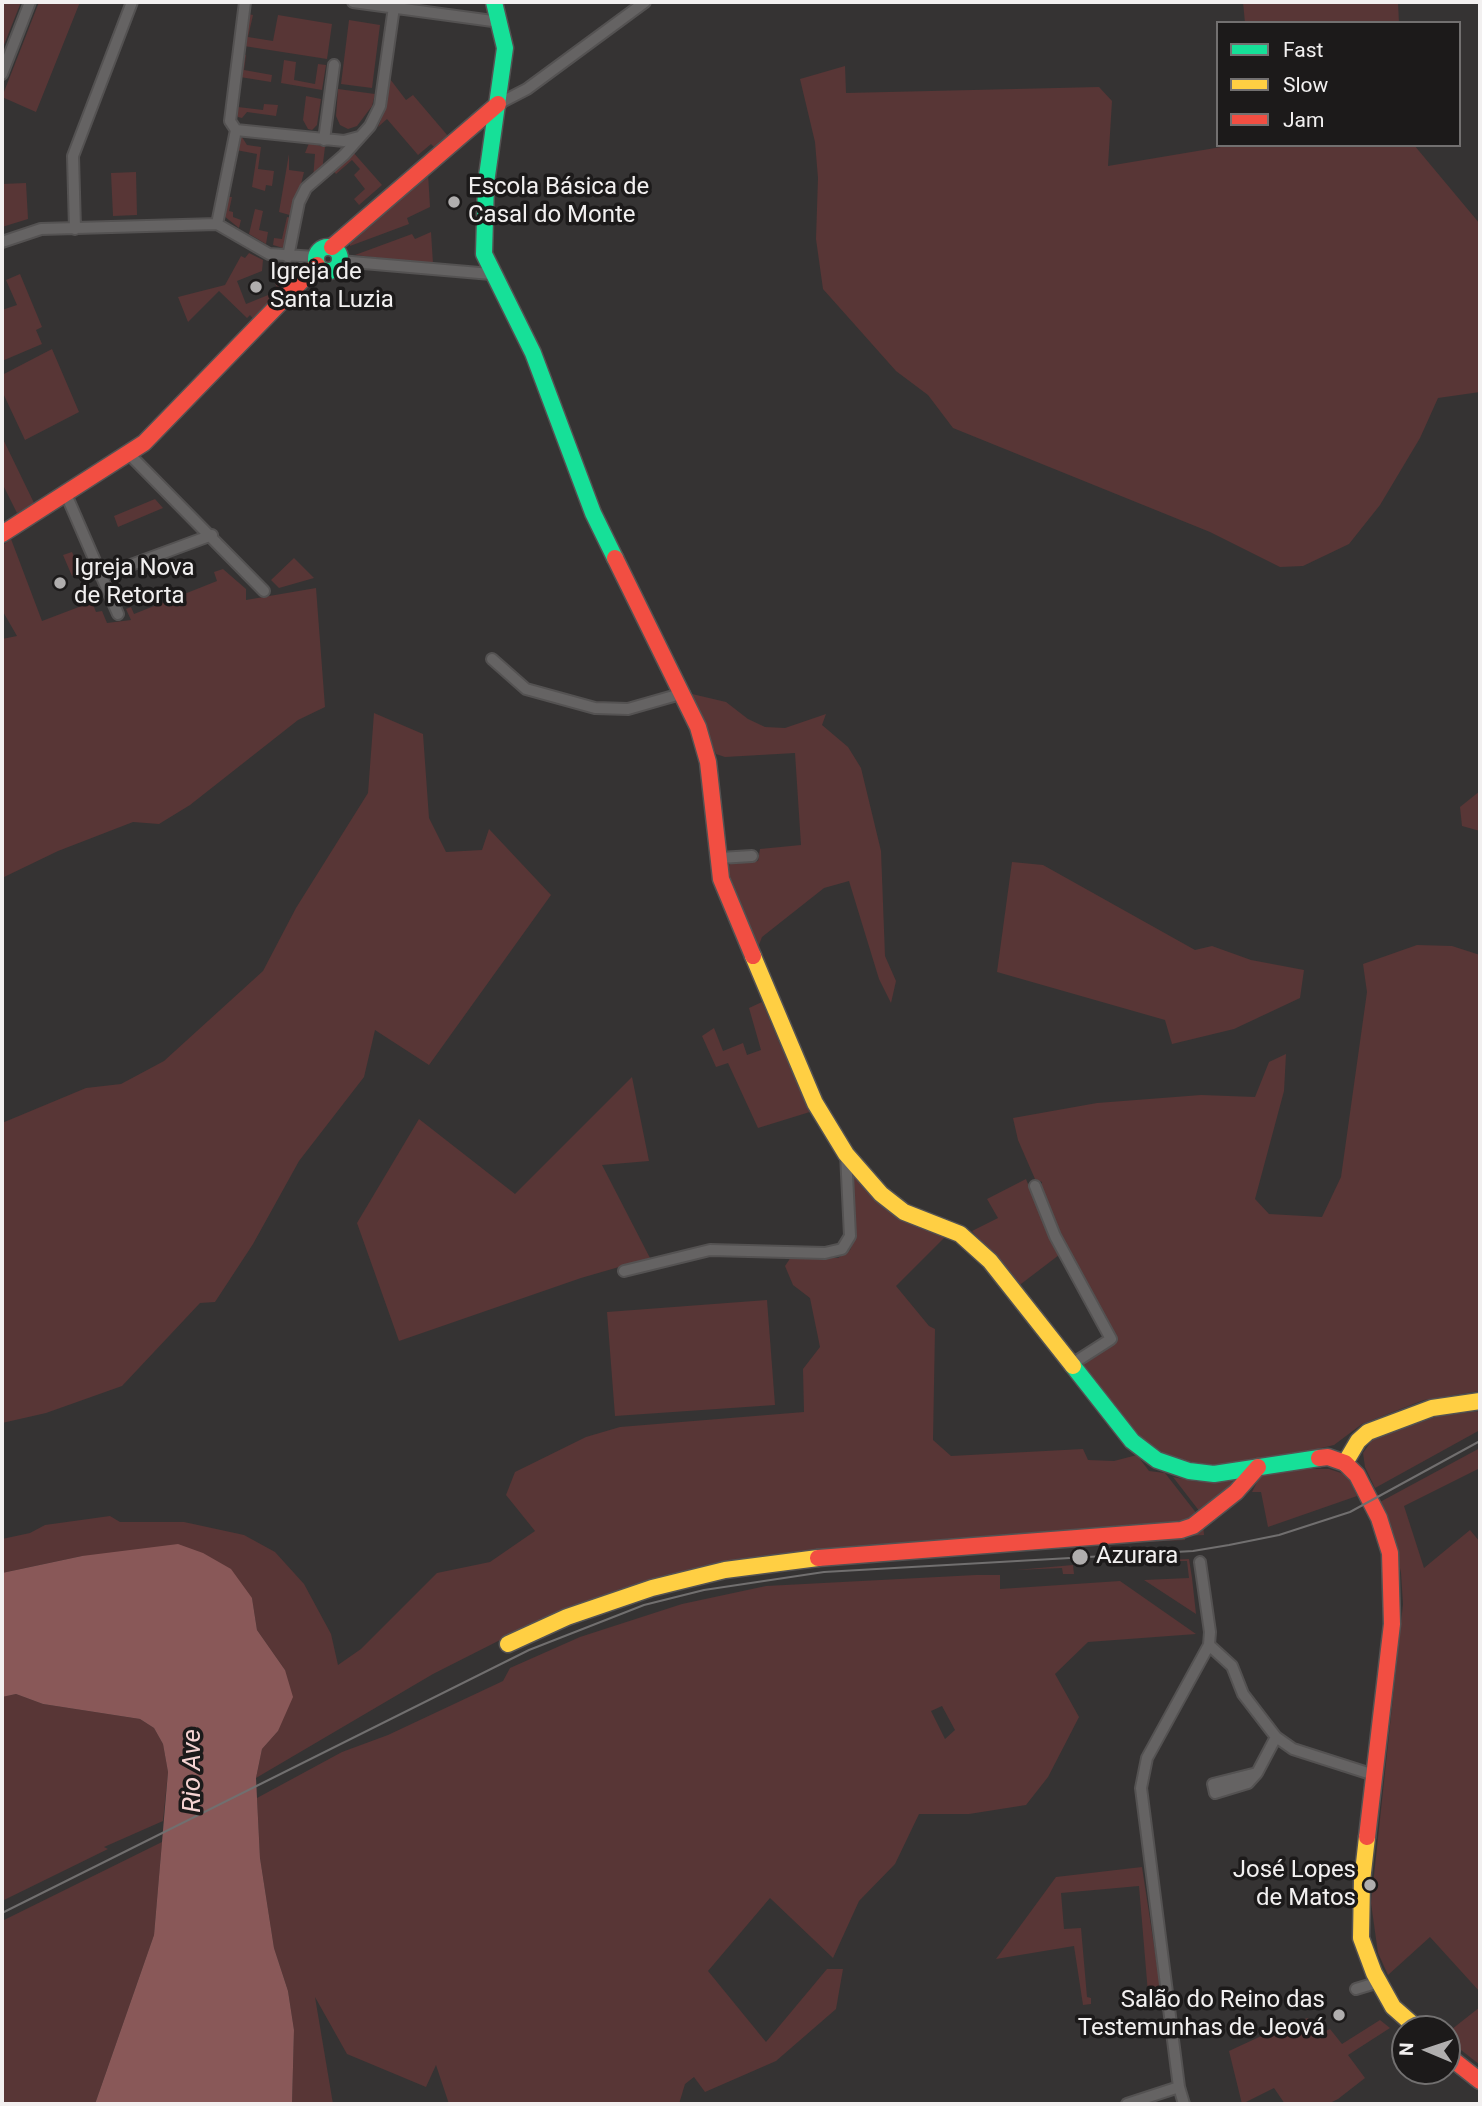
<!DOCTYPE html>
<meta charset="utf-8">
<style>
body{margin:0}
#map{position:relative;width:1482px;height:2106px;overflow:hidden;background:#353333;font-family:Roboto,sans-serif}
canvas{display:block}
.frame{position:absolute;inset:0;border:4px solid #f2f0f0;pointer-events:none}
.legend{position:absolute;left:1216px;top:21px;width:245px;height:126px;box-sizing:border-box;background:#1c1a1a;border:2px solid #727070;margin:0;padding:9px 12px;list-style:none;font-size:21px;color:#f2f0f0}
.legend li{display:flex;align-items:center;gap:14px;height:35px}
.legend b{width:35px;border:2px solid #727070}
.north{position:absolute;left:1391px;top:2015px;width:70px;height:70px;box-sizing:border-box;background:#1c1a1a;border:2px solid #727070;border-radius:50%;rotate:272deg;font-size:19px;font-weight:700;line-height:28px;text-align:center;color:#f2f0f0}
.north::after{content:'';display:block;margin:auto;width:24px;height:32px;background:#b0aeae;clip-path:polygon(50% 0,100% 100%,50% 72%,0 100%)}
</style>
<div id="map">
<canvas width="1482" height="2106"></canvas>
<div class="frame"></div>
<ul class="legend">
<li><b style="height:9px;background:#16e098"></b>Fast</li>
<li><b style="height:9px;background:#ffcf43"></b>Slow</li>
<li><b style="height:9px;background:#f24e42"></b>Jam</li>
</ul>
<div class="north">N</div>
</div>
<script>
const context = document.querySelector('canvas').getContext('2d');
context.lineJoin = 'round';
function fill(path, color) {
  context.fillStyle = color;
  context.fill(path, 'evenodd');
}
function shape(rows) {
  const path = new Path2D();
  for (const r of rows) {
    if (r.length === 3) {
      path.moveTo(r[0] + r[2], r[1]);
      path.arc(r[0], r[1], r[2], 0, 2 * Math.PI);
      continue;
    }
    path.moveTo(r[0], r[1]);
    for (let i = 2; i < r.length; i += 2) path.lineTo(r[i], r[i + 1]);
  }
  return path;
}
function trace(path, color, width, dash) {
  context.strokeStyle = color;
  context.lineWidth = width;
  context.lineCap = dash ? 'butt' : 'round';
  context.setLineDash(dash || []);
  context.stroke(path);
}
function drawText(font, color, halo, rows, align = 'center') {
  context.font = font + ' Roboto,sans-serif';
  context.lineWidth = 7;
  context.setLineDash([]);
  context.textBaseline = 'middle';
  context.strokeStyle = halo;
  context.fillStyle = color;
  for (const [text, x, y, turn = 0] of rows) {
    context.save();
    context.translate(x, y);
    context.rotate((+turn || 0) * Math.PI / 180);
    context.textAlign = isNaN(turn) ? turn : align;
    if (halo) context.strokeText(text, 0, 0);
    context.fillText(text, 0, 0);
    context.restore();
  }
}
const green = shape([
 [2,2,21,2,2,50],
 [39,2,80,2,36,112,2,97],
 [1243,2,1398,2,1399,23,1245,23],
 [248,14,253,15,248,37,273,41,278,15,332,24,327,59,244,46],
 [349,20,380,25,372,88,341,84],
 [243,55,246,55,244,70,272,75,271,82,240,77],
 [284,60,296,62,294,80,315,84,318,64,326,65,322,90,281,83],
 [845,66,846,93,1099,87,1112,101,1108,166,1233,145,1414,145,1480,224,1480,392,1438,398,1420,438,1380,505,1349,544,1303,566,1280,567,1210,532,953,428,928,395,896,371,823,289,816,239,818,178,815,142,800,79],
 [390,79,406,100,413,95,448,136,435,148,431,144,418,155,387,119,378,127,386,107],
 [238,89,238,107,263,110,264,104,278,105,276,116,247,112,242,118,238,117,235,112],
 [338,89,375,94,372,106,357,126,348,129,340,125,336,116],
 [306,96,321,99,317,125,312,130,308,129,303,120],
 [242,137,247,145,261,147,258,169,274,171,272,186,266,185,265,191,252,187,257,154,236,150,239,138],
 [309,143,325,147,322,171,313,179,315,154,305,153],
 [352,151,382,185,359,205,354,199,365,189,354,175,360,169,352,160,336,174,332,169],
 [289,154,289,170,304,172,293,216,279,212],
 [136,172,137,215,113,216,111,173],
 [428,173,430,207,407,218,409,224,350,246,350,241],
 [26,183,28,219,2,227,2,184],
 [228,197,232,197,229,211,233,212,233,217,241,220,239,228,224,216],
 [255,209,263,211,259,230,268,232,266,244,249,234],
 [287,217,292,218,286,249,273,245,274,238,282,239],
 [431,232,433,264,355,255,412,234,415,239],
 [249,253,263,260,262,271,237,281,246,304,278,291,275,283,300,272,254,320,250,315,247,318,219,291,188,322,178,297,225,285,241,256,245,258],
 [20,274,42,327,36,330,42,344,2,361,2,310,17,305,6,280],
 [52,349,79,412,25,440,2,391,2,375],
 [2,437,35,505,17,513,2,483],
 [155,499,163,508,118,527,114,516],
 [11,539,42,621,92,602,96,612,102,611,107,623,131,620,126,609,131,607,134,614,217,581,214,572,223,569,246,589,246,600,316,588,325,707,298,720,190,805,159,824,133,822,58,851,2,878,2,639,17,636,2,610,2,546],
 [72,552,81,573,72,576,63,555],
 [294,558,314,578,279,588,271,580],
 [692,694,726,702,748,719,765,727,785,728,826,714,822,725,848,747,861,768,881,851,885,956,896,981,891,1003,879,979,849,881,824,888,762,937,757,950,727,868,731,863,758,861,760,849,801,845,795,753,725,757,716,754],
 [374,713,423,734,429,818,446,852,482,850,489,829,551,895,429,1065,375,1030,364,1077,299,1161,253,1244,215,1302,200,1303,122,1386,46,1413,2,1423,2,1123,86,1088,121,1084,164,1061,263,971,296,908,368,793],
 [1480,791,1480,831,1462,826,1460,807],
 [1012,862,1043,865,1195,950,1212,946,1251,960,1304,970,1300,998,1234,1029,1172,1044,1165,1020,997,972],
 [1417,945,1452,946,1480,955,1480,1391,1424,1400,1362,1424,1334,1445,1309,1451,1215,1465,1192,1462,1165,1454,1135,1433,1081,1364,1115,1340,1058,1235,1040,1190,1042,1182,1035,1179,1018,1140,1013,1118,1097,1103,1201,1095,1255,1097,1269,1062,1286,1054,1284,1091,1255,1199,1269,1214,1322,1217,1341,1177,1367,992,1363,964],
 [762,1002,781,1047,785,1046,813,1111,758,1128,728,1063,716,1067,702,1036,714,1028,723,1051,743,1043,747,1055,761,1050,749,1008],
 [632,1077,649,1161,602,1165,650,1258,581,1278,399,1341,357,1223,419,1119,515,1194],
 [852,1177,858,1177,946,1236,896,1286,929,1326,935,1329,933,1440,951,1456,1083,1449,1088,1460,1114,1461,1137,1455,1149,1471,1165,1473,1197,1514,1193,1522,714,1566,642,1582,510,1635,433,1674,256,1778,262,1749,278,1731,285,1670,257,1630,252,1598,82,1556,2,1573,2,1539,30,1533,45,1525,110,1516,120,1522,184,1522,244,1535,275,1552,304,1584,331,1634,338,1665,361,1649,437,1573,490,1562,535,1531,506,1495,515,1472,586,1437,620,1427,804,1412,803,1369,820,1347,810,1298,793,1285,785,1266,791,1257,838,1258,850,1250,855,1238,850,1187],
 [1026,1179,1049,1237,1059,1255,1017,1287,972,1231,998,1218,987,1199],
 [767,1300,775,1405,615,1416,607,1312],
 [1480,1411,1480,1430,1375,1488,1365,1467,1363,1453,1372,1440,1438,1416],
 [1480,1448,1480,1468,1404,1506,1424,1568,1470,1530,1480,1542,1480,1992,1430,1937,1388,1975,1378,1953,1371,1903,1403,1604,1401,1573,1394,1539,1380,1502],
 [1307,1469,1329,1469,1347,1475,1357,1496,1268,1527,1261,1492,1252,1492,1260,1476],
 [1173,1477,1198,1482,1232,1481,1235,1484,1200,1512],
 [1203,1522,1204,1535,1185,1536,1185,1540,1086,1545,1086,1541,1072,1541,1072,1546,1015,1549,1014,1544],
 [1189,1559,1192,1578,1196,1614,1144,1580,1189,1578,1187,1561,1146,1561],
 [1073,1565,1074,1574,1063,1574,1062,1568,1016,1570],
 [976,1575,1000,1575,1000,1589,1120,1581,1196,1634,1088,1642,1055,1674,1079,1717,1048,1777,1026,1805,969,1814,919,1814,895,1864,859,1901,833,1958,770,1898,708,1971,766,2042,827,1969,843,1969,836,2009,776,2061,705,2092,694,2077,685,2084,679,2104,449,2104,436,2065,426,2087,347,2054,315,1997,333,2104,292,2104,294,2030,288,1991,274,1948,260,1858,257,1798,342,1752,388,1735,503,1681,510,1668,580,1637,682,1604,766,1586],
 [942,1706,955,1730,945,1739,931,1711],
 [16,1694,43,1704,140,1719,154,1728,163,1744,168,1772,163,1821,104,1847,108,1849,2,1901,2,1697],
 [162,1842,154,1935,95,2104,2,2104,2,1921],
 [1142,1867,1161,1991,1148,1993,1139,1886,1061,1893,1064,1929,1081,1928,1087,1997,1091,1998,1091,2004,1083,2005,1074,1946,996,1959,1056,1877],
 [1480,2007,1480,2065,1447,2039,1447,2033],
 [1308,2018,1315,2036,1330,2029,1342,2044,1380,2020,1390,2028,1348,2055,1365,2078,1338,2099,1328,2104,1285,2104,1274,2088,1242,2104,1229,2051,1287,2024]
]);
const water = shape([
 [178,1544,203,1553,231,1569,252,1598,257,1630,285,1670,293,1697,278,1731,262,1749,256,1778,260,1858,274,1948,288,1991,294,2030,292,2104,95,2104,154,1935,168,1772,163,1744,154,1728,140,1719,43,1704,16,1694,2,1697,2,1573,82,1556]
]);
const street = shape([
 [353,2,500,22],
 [2,74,30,2],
 [498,104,527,89,645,2],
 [236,130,344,141,359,137],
 [324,140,334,65],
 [217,224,236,130,230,121,245,2],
 [75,229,73,156,132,2],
 [2,242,41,229,217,224,269,254,316,257],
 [288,257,299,202,306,188,344,155,370,126,380,106,394,7],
 [340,261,491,274],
 [129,454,264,591],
 [65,492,118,614],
 [101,576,212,535],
 [492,659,526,689,595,708,628,709,684,693],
 [720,858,752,856],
 [1035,1186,1055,1236,1111,1339,1072,1364],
 [624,1271,710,1250,825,1253,842,1249,850,1236,846,1154],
 [1209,1645,1232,1666,1243,1694,1276,1737,1293,1749,1374,1775],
 [1257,1773,1248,1783,1215,1793,1213,1784,1257,1773,1276,1737],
 [1356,1989,1379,1982],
 [1127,2104,1179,2087],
 [1184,2104,1179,2087,1141,1788,1147,1758,1209,1645,1210,1632,1200,1562]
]);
const fast = shape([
 [494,2,505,48,486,183,484,254,533,353,593,513,615,558],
 [328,259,12],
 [1073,1366,1132,1441,1157,1460,1189,1471,1214,1474,1319,1458]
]);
const slow = shape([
 [753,956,815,1103,846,1154,881,1194,904,1212,960,1234,990,1261,1073,1366],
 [1345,1463,1358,1441,1368,1432,1432,1408,1480,1401],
 [508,1644,567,1617,652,1588,725,1570,818,1558],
 [1367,1837,1362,1881,1361,1938,1374,1973,1393,2007,1418,2029]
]);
const jam = shape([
 [332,247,498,104],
 [2,534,144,443,317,265],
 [615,558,698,727,708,762,721,879,753,956],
 [1319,1458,1328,1457,1345,1463,1357,1475,1379,1518,1390,1553,1392,1624,1367,1837],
 [818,1558,1181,1530,1193,1526,1236,1492,1258,1467],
 [1447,2055,1480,2081]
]);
const tram = shape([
 [2,1913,529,1650,644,1605,704,1590,824,1572,1193,1551,1229,1545,1279,1535,1350,1512,1480,1441]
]);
const markers = [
 [454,202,7,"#b0aeae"],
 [256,287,7,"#b0aeae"],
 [60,583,7,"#b0aeae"],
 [1080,1557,9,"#b0aeae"],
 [1370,1885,7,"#b0aeae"],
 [1339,2015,7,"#b0aeae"]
];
const poiNames = [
 ["Escola Básica de",468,188],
 ["Casal do Monte",468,216],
 ["Igreja de",270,273],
 ["Santa Luzia",270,301],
 ["Igreja Nova",74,569],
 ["de Retorta",74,597],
 ["Azurara",1096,1557],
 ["José Lopes",1356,1871,"right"],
 ["de Matos",1356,1899,"right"],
 ["Salão do Reino das",1325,2001,"right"],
 ["Testemunhas de Jeová",1325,2029,"right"]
];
const waterNames = [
 ["Rio Ave",193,1771,-90]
];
fill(green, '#583636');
fill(water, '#895858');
trace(street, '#545252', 14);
trace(fast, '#545252', 19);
trace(slow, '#545252', 19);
trace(jam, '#545252', 19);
trace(street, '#656363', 10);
trace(fast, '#16e098', 16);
trace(slow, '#ffcf43', 16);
trace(jam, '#f24e42', 16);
trace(tram, '#716f6f', 2);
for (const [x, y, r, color] of markers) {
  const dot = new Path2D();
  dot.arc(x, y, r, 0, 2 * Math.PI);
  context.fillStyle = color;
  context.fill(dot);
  trace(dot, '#1c1a1a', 2.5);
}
drawText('24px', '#f2f0f0', '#1c1a1a', poiNames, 'left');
drawText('italic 26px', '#f6d3d2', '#1c1a1a', waterNames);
</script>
